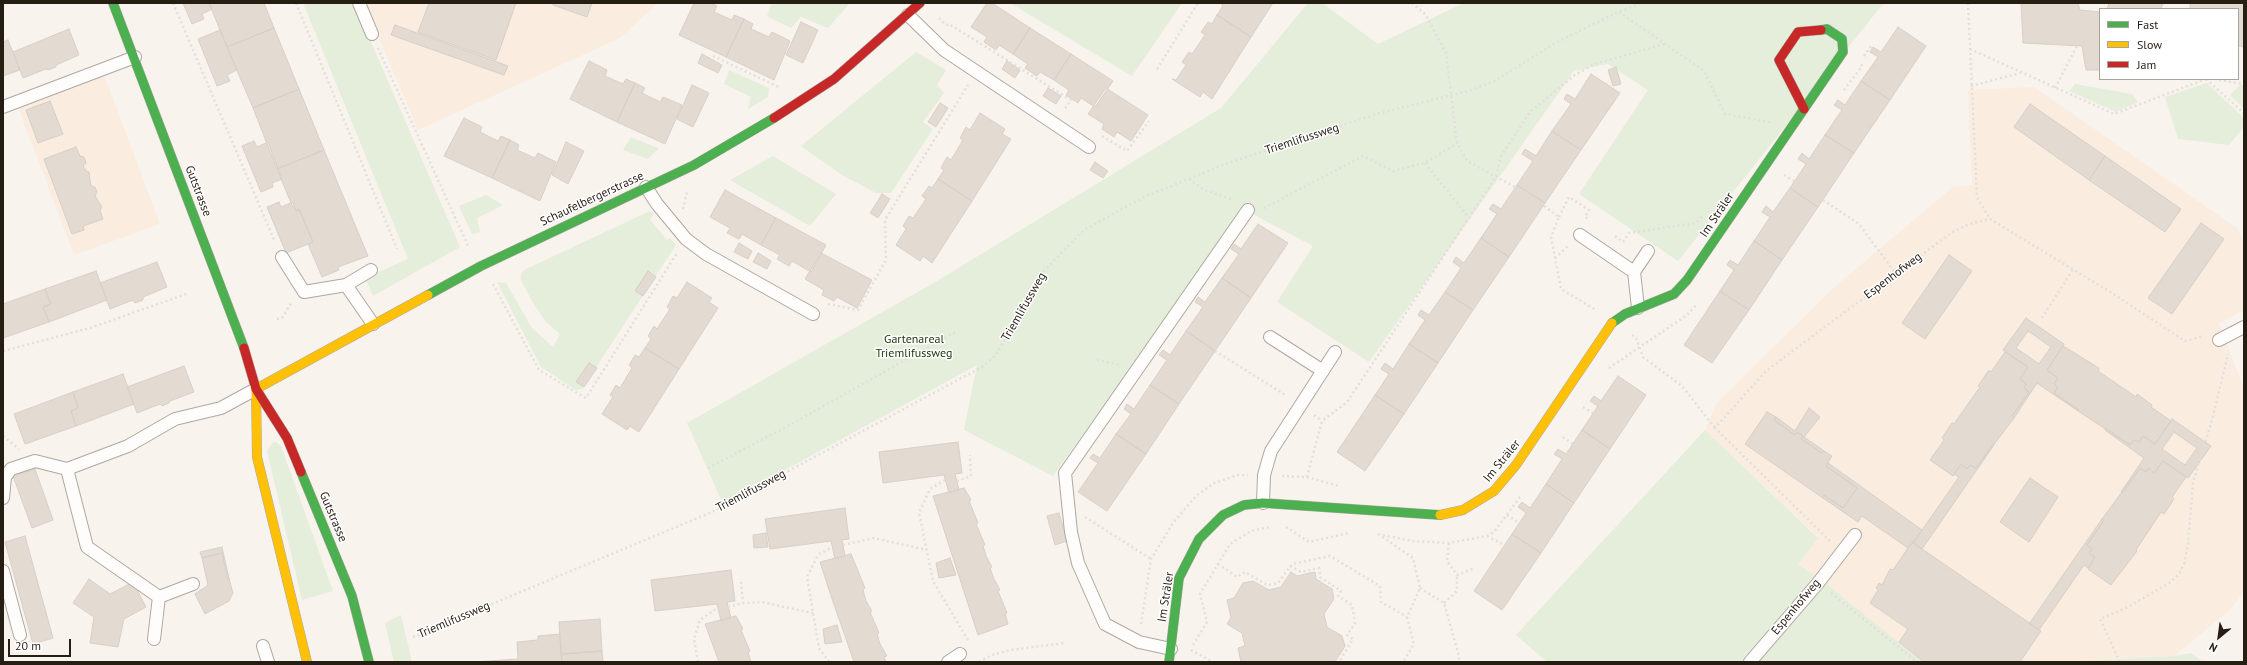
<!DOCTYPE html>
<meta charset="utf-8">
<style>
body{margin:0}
#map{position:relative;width:2247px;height:665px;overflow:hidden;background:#f9f3ed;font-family:"PT Sans",sans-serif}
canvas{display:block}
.frame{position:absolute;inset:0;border:4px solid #261d13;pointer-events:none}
.legend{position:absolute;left:2099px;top:8px;width:140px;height:72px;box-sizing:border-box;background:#fff;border:1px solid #a8a5a1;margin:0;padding:5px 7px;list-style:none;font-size:12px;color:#261d13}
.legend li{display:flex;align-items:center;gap:8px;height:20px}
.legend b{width:20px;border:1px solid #a8a5a1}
.north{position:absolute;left:2199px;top:617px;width:40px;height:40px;-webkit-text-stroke:3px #fff;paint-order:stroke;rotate:209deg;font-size:11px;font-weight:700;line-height:16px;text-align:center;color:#261d13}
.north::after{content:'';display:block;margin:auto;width:14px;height:18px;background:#261d13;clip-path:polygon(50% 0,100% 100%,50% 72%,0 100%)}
.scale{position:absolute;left:8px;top:639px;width:63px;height:18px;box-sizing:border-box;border:2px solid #261d13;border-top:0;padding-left:5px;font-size:12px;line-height:14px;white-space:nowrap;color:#261d13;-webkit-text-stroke:3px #fff;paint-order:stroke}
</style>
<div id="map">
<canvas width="2247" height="665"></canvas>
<div class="frame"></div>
<ul class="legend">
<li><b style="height:5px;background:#4caf50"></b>Fast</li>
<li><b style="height:5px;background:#ffc107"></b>Slow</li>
<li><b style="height:5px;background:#c62828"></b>Jam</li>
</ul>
<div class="north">N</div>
<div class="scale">20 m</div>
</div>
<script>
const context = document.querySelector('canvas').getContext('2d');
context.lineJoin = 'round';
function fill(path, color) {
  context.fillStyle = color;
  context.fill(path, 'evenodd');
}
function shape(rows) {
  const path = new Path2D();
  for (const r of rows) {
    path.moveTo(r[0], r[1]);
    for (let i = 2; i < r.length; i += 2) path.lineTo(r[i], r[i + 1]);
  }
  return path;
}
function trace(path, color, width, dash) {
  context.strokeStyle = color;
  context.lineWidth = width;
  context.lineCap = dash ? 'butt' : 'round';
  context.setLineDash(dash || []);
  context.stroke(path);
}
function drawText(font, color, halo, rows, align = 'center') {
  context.font = font + ' "PT Sans",sans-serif';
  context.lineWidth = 3;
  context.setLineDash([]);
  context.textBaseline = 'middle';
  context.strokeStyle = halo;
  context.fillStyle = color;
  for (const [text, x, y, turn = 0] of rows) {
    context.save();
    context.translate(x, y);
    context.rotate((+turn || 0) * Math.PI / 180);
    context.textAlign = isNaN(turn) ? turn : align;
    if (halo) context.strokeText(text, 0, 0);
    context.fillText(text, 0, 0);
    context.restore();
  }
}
const built = shape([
 [364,3,658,3,620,38,418,130],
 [103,72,160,224,74,255,18,107],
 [2034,87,2237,228,2244,243,2244,310,2219,323,2244,389,2244,591,2231,609,2174,656,2060,662,1923,662,1823,581,1798,563,1818,537,1705,430,1716,404,1831,290,1953,187,1972,185,1968,90]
]);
const green = shape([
 [303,3,354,3,460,247,373,296,365,278,408,259],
 [772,3,850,3,828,28,801,17,791,28,767,16],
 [1010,3,1182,3,1132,76],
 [1308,3,1322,3,1378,44,1464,3,1888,3,1882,5,1678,261,1579,194,1648,90,1608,64,1574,71,1369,362,1277,302,1313,246,1245,210,1053,476,964,430,977,365,723,504,687,423,937,281,1221,108],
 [916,52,946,70,937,85,944,93,923,122,933,129,891,193,876,193,842,175,801,146],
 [729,70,769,88,768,97,748,109,751,97,724,84],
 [2207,83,2244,118,2244,127,2229,145,2178,139,2165,97],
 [2075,84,2132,94,2138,102,2116,112,2069,91],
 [2240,85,2244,85,2244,109,2230,95],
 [631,137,658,148,659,148,648,159,623,150],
 [773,156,836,194,810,226,730,180],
 [486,195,503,205,477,218,480,232,472,234,459,206],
 [650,211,654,214,650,220,667,240,670,238,676,245,582,389,576,390,541,367,497,282,506,283,532,328,553,347,560,334,546,322,533,303,521,280,521,274,524,270],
 [1705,430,1818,538,1798,564,1823,581,1923,662,1547,662,1516,635],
 [276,442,281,446,333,591,302,600,267,451,272,443],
 [401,615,412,662,394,662,385,623],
 [2191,653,2203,662,2060,662,2174,656]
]);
const building = shape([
 [183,3,209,3,212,9,202,14,204,19,192,24,183,3],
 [209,3,264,3,274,28,227,47,209,3],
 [429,3,516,3,496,60,418,32,429,3],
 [553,3,592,3,587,17,553,5,553,3],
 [694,3,710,3,717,6,714,12,732,20,734,15,744,19,726,57,679,35,694,3],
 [987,3,992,3,1030,28,1013,54,999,45,996,50,984,42,987,37,971,27,987,3],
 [1273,3,1251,37,1217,15,1223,6,1220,3,1273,3],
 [2021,3,2078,3,2080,10,2100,12,2100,70,2086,70,2082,46,2023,43,2021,3],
 [2109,3,2163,3,2161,9,2107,9,2109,3],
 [2190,3,2244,3,2244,47,2238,46,2238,9,2190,9,2190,3],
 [1217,15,1251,37,1212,99,1203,92,1200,97,1172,79,1176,80,1186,65,1182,62,1189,52,1192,54,1205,35,1201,32,1208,22,1212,24,1217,15],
 [744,19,753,24,751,29,769,37,772,32,790,41,774,80,726,57,744,19],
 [801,22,818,30,803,63,786,55,801,22],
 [395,25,508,66,504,75,391,35,395,25],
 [1898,27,1926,46,1890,100,1861,81,1878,57,1870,52,1873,47,1881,52,1898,27],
 [274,28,299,89,253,108,227,47,274,28],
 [1030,28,1071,54,1054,80,1040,72,1037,76,1025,68,1028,64,1013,54,1030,28],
 [69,29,79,55,56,65,56,67,48,70,46,69,23,78,13,52,69,29],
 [220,30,237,70,227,75,230,81,217,86,198,39,220,30],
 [8,40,20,70,3,76,3,42,8,40],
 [702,54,722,65,718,73,698,63,702,54],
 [1071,54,1113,81,1095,107,1081,98,1078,103,1066,95,1069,90,1054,80,1071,54],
 [589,61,607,70,605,76,623,84,626,79,635,83,617,122,570,99,589,61],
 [1007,61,1020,70,1015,78,1002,69,1007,61],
 [1616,67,1621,84,1613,86,1608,70,1616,67],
 [1591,74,1620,93,1581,150,1552,131,1571,104,1564,99,1567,94,1575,99,1591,74],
 [1861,81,1890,100,1854,153,1825,135,1842,110,1834,105,1838,100,1845,105,1861,81],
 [635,83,645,88,642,93,660,102,663,97,682,105,665,144,617,122,635,83],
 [692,85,709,93,693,127,677,119,692,85],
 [1048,88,1061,96,1056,104,1043,96,1048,88],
 [1106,88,1148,115,1131,141,1117,132,1114,137,1102,129,1104,124,1088,114,1106,88],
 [299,89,324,150,277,169,253,108,299,89],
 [50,101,63,134,38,143,26,110,50,101],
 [940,103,948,108,936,127,928,122,940,103],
 [2030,104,2105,156,2089,180,2014,127,2030,104],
 [980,113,1005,129,1002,134,1011,139,972,201,938,179,944,170,941,168,947,157,951,160,963,140,960,138,966,127,970,130,980,113],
 [464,118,482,127,480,132,498,141,501,136,510,140,492,178,444,156,464,118],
 [1552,131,1581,150,1545,203,1517,185,1533,161,1522,154,1525,149,1536,156,1552,131],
 [1825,135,1854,153,1818,207,1790,188,1806,164,1798,159,1802,153,1809,159,1825,135],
 [510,140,519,145,517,150,535,158,538,153,556,162,540,201,492,178,510,140],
 [254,141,257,147,268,142,282,179,272,183,273,187,261,192,242,146,254,141],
 [566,142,584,151,568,184,552,175,566,142],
 [76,147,80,156,84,157,86,163,83,166,86,171,89,172,91,186,95,187,97,192,95,196,102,207,100,210,103,219,83,226,84,230,72,234,44,159,76,147],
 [324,150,368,256,338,267,339,270,322,277,308,244,313,242,299,209,296,211,291,203,277,169,324,150],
 [2105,156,2181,209,2165,232,2089,180,2105,156],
 [1095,162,1108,171,1103,178,1090,170,1095,162],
 [938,179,972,201,932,263,923,256,920,261,896,245,906,229,903,226,909,216,913,218,926,199,922,196,929,186,932,188,938,179],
 [1517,185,1545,203,1509,257,1481,238,1497,214,1489,209,1493,204,1501,209,1517,185],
 [1790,188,1818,207,1782,260,1754,241,1770,217,1762,212,1766,206,1773,212,1790,188],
 [725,190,776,218,761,245,742,234,739,239,727,233,730,228,710,217,725,190],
 [882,194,890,199,878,218,870,213,882,194],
 [279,202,281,207,293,202,296,211,299,209,313,242,286,253,267,207,279,202],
 [776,218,826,245,811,272,792,261,789,266,777,259,780,255,761,245,776,218],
 [2201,223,2224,239,2172,314,2148,298,2201,223],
 [1258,224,1288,243,1251,298,1222,278,1239,254,1231,249,1234,244,1241,249,1258,224],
 [1481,238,1509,257,1473,310,1445,292,1461,268,1453,262,1456,257,1464,263,1481,238],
 [1754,241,1782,260,1749,310,1720,291,1734,270,1727,265,1730,260,1738,265,1754,241],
 [739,243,752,251,748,259,734,252,739,243],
 [758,253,771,261,767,269,753,262,758,253],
 [821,253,872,280,857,308,837,297,834,301,822,295,824,290,805,279,821,253],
 [1949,255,1972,271,1925,339,1902,323,1949,255],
 [157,262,167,287,143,297,143,300,135,303,133,300,110,309,100,283,157,262],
 [96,271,107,300,49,322,43,307,51,304,45,289,96,271],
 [648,271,656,277,643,296,635,291,648,271],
 [1222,278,1251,298,1215,351,1186,331,1203,307,1195,302,1198,297,1205,302,1222,278],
 [687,282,712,298,709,302,718,308,679,369,645,348,651,339,648,336,654,326,657,329,670,309,667,307,673,296,677,298,687,282],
 [45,289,51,304,43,307,49,322,3,338,3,304,45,289],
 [1720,291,1749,310,1712,363,1684,345,1720,291],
 [1445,292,1473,310,1438,363,1409,344,1425,320,1418,315,1421,310,1429,315,1445,292],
 [2026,318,2064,344,2047,370,2058,378,2054,384,2058,387,2054,393,2079,410,2078,411,2037,383,2014,418,2012,416,2029,392,2024,388,2026,384,2020,379,2028,367,2003,350,2026,318],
 [2028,331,2051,347,2039,364,2016,348,2028,331],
 [1186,331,1215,351,1179,404,1150,385,1167,360,1159,355,1163,350,1170,355,1186,331],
 [1409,344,1438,363,1404,414,1375,395,1389,374,1381,369,1385,363,1393,369,1409,344],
 [2063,346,2099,368,2098,371,2136,397,2137,394,2152,405,2151,407,2171,421,2155,444,2143,436,2139,442,2134,440,2130,445,2078,411,2079,410,2054,393,2058,387,2054,384,2058,378,2047,370,2063,346],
 [645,348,679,369,639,432,630,426,627,430,602,414,613,397,610,395,616,385,620,388,632,368,629,365,635,355,639,357,645,348],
 [2005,352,2028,367,2020,379,2026,384,2024,388,2029,392,2012,416,2014,418,1976,468,1970,465,1967,469,1961,464,1953,476,1930,460,1944,440,1942,438,1952,423,1954,424,1980,387,1978,386,1989,370,1991,372,2005,352],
 [589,363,597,368,584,387,576,382,589,363],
 [184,366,194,392,170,401,169,403,162,406,160,404,137,413,127,387,184,366],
 [123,374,134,404,76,426,71,411,78,408,73,392,123,374],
 [1618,376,1646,395,1610,449,1582,430,1598,406,1590,401,1594,396,1601,401,1618,376],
 [1150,385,1179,404,1146,454,1116,434,1131,414,1124,409,1127,404,1134,409,1150,385],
 [73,392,78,408,71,411,76,426,25,444,14,414,73,392],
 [1375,395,1404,414,1365,471,1337,452,1375,395],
 [1809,408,1820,417,1804,437,1824,451,1822,453,1801,439,1803,436,1797,432,1795,435,1774,420,1776,417,1795,431,1809,408],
 [1767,412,1776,417,1774,420,1795,435,1797,432,1803,436,1801,439,1822,453,1824,451,1832,456,1826,466,1857,488,1843,508,1824,495,1823,498,1745,444,1767,412],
 [2172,419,2211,446,2188,478,2163,461,2154,473,2149,468,2146,472,2140,468,2123,493,2121,492,2144,458,2105,430,2106,428,2130,445,2134,440,2139,442,2143,436,2155,444,2172,419],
 [2174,432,2197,448,2185,465,2162,449,2174,432],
 [1582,430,1610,449,1574,503,1546,484,1562,459,1554,454,1558,449,1566,454,1582,430],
 [1116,434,1146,454,1107,511,1078,492,1098,463,1090,458,1093,454,1100,458,1116,434],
 [958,442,962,473,955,474,959,490,949,493,944,475,883,483,879,452,958,442],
 [1993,444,1994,445,1922,549,1913,543,1959,477,1954,474,1961,464,1967,469,1970,465,1976,468,1993,444],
 [2163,461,2186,477,2172,497,2174,499,2164,514,2161,512,2136,550,2137,551,2111,585,2088,569,2095,557,2089,553,2092,549,2087,545,2104,520,2102,519,2140,468,2146,472,2149,468,2154,473,2163,461],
 [1828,463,1922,530,1913,543,1908,548,1862,516,1858,522,1823,498,1824,495,1843,508,1857,488,1826,466,1828,463],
 [35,469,53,520,32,528,13,476,35,469],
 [2030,478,2058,497,2029,542,2000,522,2030,478],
 [1546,484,1574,503,1541,553,1512,534,1526,513,1518,507,1522,502,1530,508,1546,484],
 [964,488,971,500,969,501,978,523,976,524,985,545,983,546,986,556,992,567,990,568,994,579,1000,590,998,591,1007,613,1005,613,1008,624,978,635,933,496,964,488],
 [845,508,849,539,842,540,845,556,835,559,831,541,770,549,765,519,845,508],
 [1059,513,1067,541,1055,545,1047,516,1059,513],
 [2102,519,2104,520,2087,545,2092,549,2089,553,2095,557,2088,568,2084,565,2039,630,2029,624,2102,519],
 [766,533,768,547,754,548,753,535,766,533],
 [1512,534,1541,553,1502,610,1474,591,1512,534],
 [25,536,53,638,33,644,5,542,25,536],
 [1912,542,2041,631,2020,662,1924,662,1899,642,1908,629,1870,603,1878,590,1876,588,1879,583,1882,585,1890,569,1893,570,1912,542],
 [222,547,229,579,228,580,222,553,202,558,200,552,222,547],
 [222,553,233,593,229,601,205,614,195,594,208,585,202,558,222,553],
 [851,554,865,588,863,590,866,601,872,611,870,612,879,633,877,634,880,644,887,656,884,657,886,662,854,662,829,590,820,562,851,554],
 [950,558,956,575,939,578,936,563,950,558],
 [731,570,735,601,727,602,731,618,721,621,717,604,655,611,651,580,731,570],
 [1291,572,1297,576,1315,572,1316,579,1332,589,1334,599,1324,614,1327,627,1342,636,1345,646,1335,662,1241,662,1238,648,1245,646,1242,633,1227,624,1231,617,1227,600,1234,598,1243,583,1253,581,1269,590,1281,587,1291,572],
 [89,579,110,594,133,582,146,607,124,619,118,647,90,643,94,617,73,603,89,579],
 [736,616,743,629,741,630,750,651,748,652,751,662,719,662,705,624,736,616],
 [600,619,602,651,561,654,559,622,600,619],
 [837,625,842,642,825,644,823,629,837,625],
 [560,634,562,662,475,662,518,659,517,642,538,640,538,636,560,634],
 [602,651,603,662,562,662,561,654,602,651]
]);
const path = shape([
 [173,3,275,242],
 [296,3,397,249],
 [1412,3,1426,15,1446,53,1457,143,1467,161,1515,187],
 [1968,3,1977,197,1990,219],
 [1619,12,1704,71,1725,114,1770,122],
 [939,18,946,25,949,24,1071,100,1064,110],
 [378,48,469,248],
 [1970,49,2114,114,2206,79],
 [713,56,781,88],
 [1864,56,1872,45],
 [1157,69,1198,3],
 [2206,79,2244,113],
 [2219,80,2244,84],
 [1971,86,2020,73],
 [2055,88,2077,46],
 [1844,90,1862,66,1861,64],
 [1102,136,1127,151,1149,121],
 [1425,163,1469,218],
 [1784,175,1794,181],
 [1189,179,1204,190,1234,200],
 [1823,200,1859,224,1896,274],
 [1544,206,1559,217,1551,237,1561,289,1596,310],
 [1264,208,1363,156,1393,171,1425,163,1457,143],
 [683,209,687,192],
 [1559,217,1569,197,1589,210,1585,217,1589,219],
 [1615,236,1623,242,1629,233,1696,223,1702,217],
 [1555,258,1568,246],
 [493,284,539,370,586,398,677,253],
 [828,304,858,310,886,260,885,220,968,85],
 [2042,318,2073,269],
 [277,319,282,318,292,302],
 [1632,335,1636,338,1643,357,1682,386,1715,428],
 [3,351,90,328,189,293],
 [1215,351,1287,396],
 [1097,360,1120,365],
 [1609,368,1687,315,1697,304],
 [1583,407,1593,413],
 [1314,415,1322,421],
 [3,436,19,449],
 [1563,437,1573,444],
 [708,468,788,426,957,331],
 [1282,476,1307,477,1339,486],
 [1307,477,1322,421,1347,402,1496,177,1501,156,1530,112,1575,75,1592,65,1664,44],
 [945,480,930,489,919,513,933,581,968,640],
 [957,481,971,476,970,455],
 [1507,515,1519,523],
 [1085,517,1151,559],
 [1286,527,1309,542,1349,533],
 [1378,534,1413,558,1420,588,1407,617,1414,644,1403,662],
 [1383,535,1412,541,1449,543,1487,536,1494,532,1520,497],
 [1487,536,1504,545],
 [1830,541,1715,428,1766,371,1951,233,1969,224,1990,219,2112,293,2185,341,2203,336],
 [1449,543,1447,561,1457,575,1475,568],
 [843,545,874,538,927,550],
 [1218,564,1237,577,1245,572,1267,585,1278,583,1292,564,1330,556,1380,586,1381,602,1407,617],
 [1290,566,1301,572,1319,568,1320,577,1341,591,1338,596,1352,605,1355,623,1347,635,1353,639,1339,662],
 [741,582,743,603],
 [1420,588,1444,603,1459,656,1459,662],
 [1831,593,1917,662],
 [1444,603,1457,591,1457,575],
 [728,607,743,603,761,602,813,613],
 [1141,624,1151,559,1173,523,1196,496,1214,483,1238,475,1248,475],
 [413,637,712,512,982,367,996,355,1041,274,1084,230,1144,197,1228,163,1377,114,1471,90,1495,81,1557,42,1618,12,1642,3],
 [1193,645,1207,622,1200,594,1230,544,1251,531,1269,527],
 [1191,650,1213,662],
 [698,662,694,639,700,620,717,608],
 [829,662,819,648,807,577,818,555,832,547],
 [979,662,992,655,1011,650,1065,643],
 [2120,662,2100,619,2128,607,2171,582,2179,574,2184,564,2188,544,2193,482,2211,424,2228,354]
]);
const lane = shape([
 [359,3,372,34],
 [908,15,944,50,1089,147],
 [3,107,135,57],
 [646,187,657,204,686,239,706,254,813,314],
 [1580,235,1634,272],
 [282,257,304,292,346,285],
 [371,270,346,285,373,324],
 [1638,308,1634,272,1648,251],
 [1270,337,1323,371],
 [2219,340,2244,327],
 [67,469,87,547,159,597,193,584],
 [3,498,5,477,11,469,35,461,67,469,128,446,175,419,221,408,256,389],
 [1263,503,1264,475,1271,451,1335,352],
 [3,571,20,635],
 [154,639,159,597],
 [263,646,268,662],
 [1171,649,1139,642,1105,624,1078,563,1071,532,1065,473,1248,210],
 [948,662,960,654],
 [1750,662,1818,583,1855,535]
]);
const fast = shape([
 [113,3,244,348],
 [428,295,481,266,694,165,774,118],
 [1612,323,1625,314,1674,294,1687,280,1843,52,1842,39,1827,29,1821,30],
 [301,472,352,596,369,662],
 [1169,662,1179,578,1199,539,1223,515,1244,505,1263,503,1440,515]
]);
const slow = shape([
 [256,389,428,295],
 [256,389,257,457,307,662],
 [1440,515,1463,510,1494,491,1516,465,1612,323]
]);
const jam = shape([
 [1804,109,1779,60,1798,32,1821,30],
 [774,118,834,79,920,3],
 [244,348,256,389,287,438,301,472]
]);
const streetNames = [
 ["Triemlifussweg",1302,139,-18],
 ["Gutstrasse",198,191,69],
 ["Schaufelbergerstrasse",592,199,-25],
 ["Im Sträler",1717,215,-56],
 ["Espenhofweg",1893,276,-37],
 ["Triemlifussweg",1024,307,-60],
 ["Im Sträler",1502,461,-51],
 ["Triemlifussweg",751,491,-28],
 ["Gutstrasse",333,517,67],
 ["Im Sträler",1166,597,-81],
 ["Espenhofweg",1796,607,-50],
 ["Triemlifussweg",454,620,-23]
];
const parkNames = [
 ["Gartenareal",914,340],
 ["Triemlifussweg",914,354]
];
fill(built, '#faecdf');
fill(green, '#e5eddb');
fill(building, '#e3dbd2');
trace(building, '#d7cfc8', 1);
trace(lane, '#afa8a1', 14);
trace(fast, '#afa8a1', 10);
trace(slow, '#afa8a1', 10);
trace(jam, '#afa8a1', 10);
trace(path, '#e1dfde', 2.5, [2, 3]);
trace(lane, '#fefdfc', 12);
trace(fast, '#4caf50', 9);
trace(slow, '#ffc107', 9);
trace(jam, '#c62828', 9);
drawText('12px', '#261d13', '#fff', streetNames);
drawText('12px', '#173506', '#fff', parkNames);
</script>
